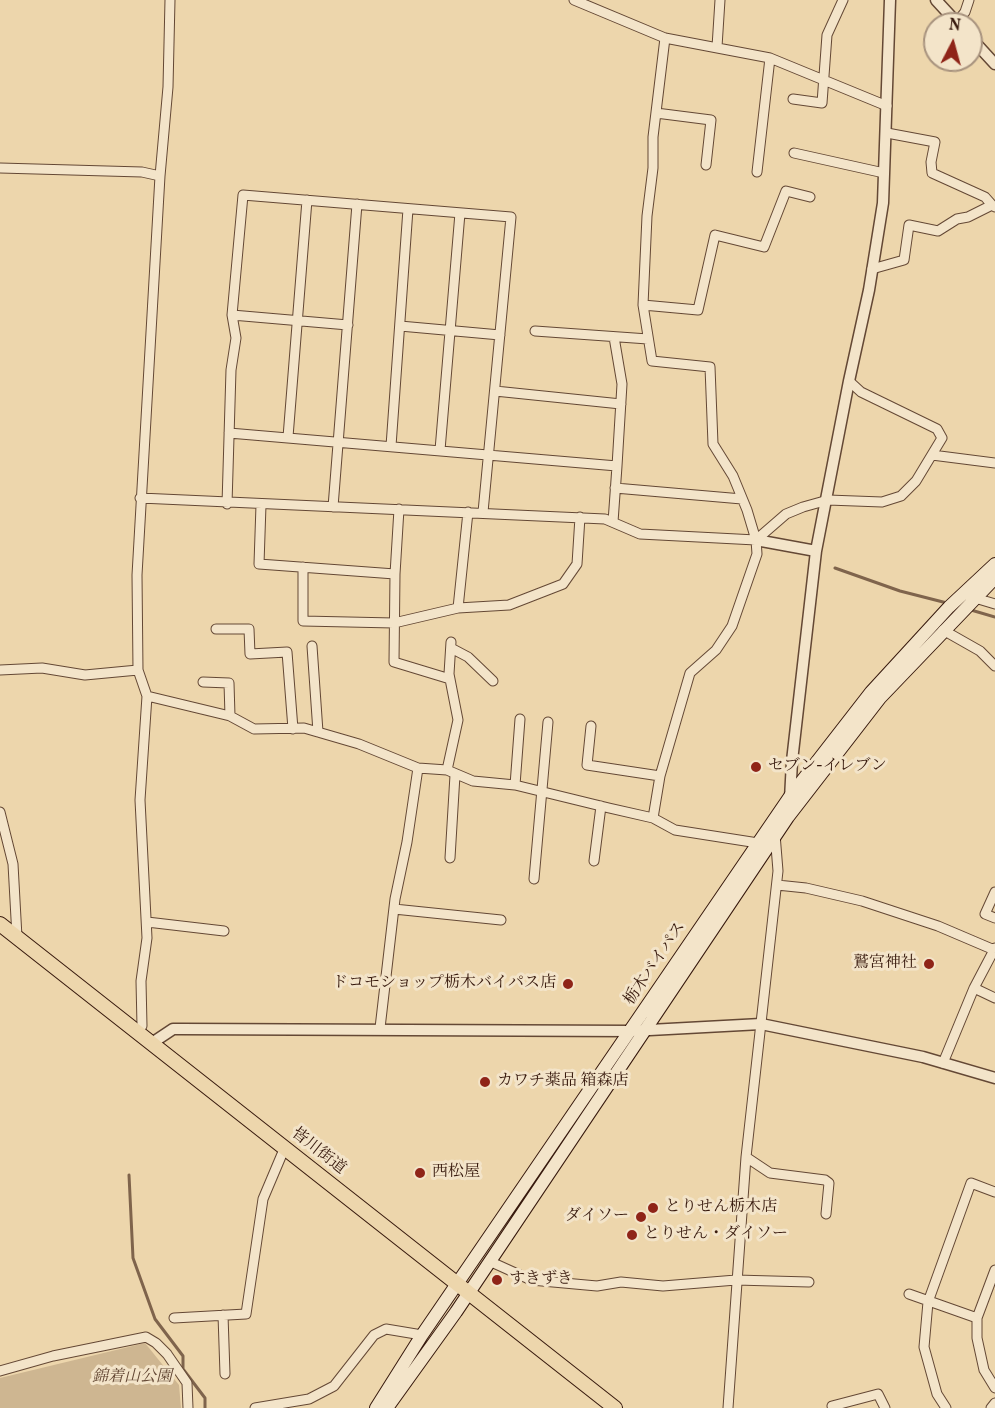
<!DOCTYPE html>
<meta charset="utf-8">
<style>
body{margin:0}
#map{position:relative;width:995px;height:1408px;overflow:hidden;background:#edd6ac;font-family:Vollkorn,serif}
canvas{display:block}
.north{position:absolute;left:923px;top:12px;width:60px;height:60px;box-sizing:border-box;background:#f3e4c9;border:2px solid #a8937e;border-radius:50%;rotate:6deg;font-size:16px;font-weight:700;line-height:24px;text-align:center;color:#37190d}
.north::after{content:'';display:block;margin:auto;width:21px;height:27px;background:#8f2418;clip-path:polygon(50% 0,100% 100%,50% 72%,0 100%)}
</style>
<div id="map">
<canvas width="995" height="1408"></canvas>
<div class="north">N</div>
</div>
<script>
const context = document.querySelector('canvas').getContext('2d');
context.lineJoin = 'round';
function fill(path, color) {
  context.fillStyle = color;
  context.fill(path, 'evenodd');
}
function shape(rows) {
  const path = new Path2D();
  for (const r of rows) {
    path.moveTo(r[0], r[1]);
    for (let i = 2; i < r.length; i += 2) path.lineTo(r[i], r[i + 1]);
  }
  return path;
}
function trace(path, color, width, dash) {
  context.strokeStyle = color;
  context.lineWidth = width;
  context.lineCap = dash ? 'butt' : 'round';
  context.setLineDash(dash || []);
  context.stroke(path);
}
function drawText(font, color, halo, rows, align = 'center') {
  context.font = font + ' Vollkorn,"Noto Serif JP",serif';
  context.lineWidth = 6;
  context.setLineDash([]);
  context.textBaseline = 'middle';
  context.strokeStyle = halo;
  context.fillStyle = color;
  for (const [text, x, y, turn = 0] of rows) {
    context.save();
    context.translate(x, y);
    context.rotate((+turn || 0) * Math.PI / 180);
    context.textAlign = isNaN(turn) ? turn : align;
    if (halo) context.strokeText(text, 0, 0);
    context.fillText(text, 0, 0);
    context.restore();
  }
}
const green = shape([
 [145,1343,179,1385,181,1408,0,1408,0,1378]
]);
const stream = shape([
 [835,568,900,591,947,603],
 [971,610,995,617],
 [129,1175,133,1258,155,1319,183,1356,183,1369,205,1398,205,1408]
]);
const minor = shape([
 [574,0,665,38,770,58,887,106],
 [957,22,965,12,969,0],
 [717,47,720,0],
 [793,99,822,103,827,35,843,0],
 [656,113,711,120,706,165],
 [887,133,935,142,931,162,932,173,985,197,992,205],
 [794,153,884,173],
 [0,168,142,172,160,176],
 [757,172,770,58],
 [872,269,904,260,909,225,938,231,957,219,968,217,992,205,995,207],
 [643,305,698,310,715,235,764,247,786,191,810,197],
 [232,315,348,325],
 [400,326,500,335],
 [535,331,648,339],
 [614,337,622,384,617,466],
 [495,391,621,404],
 [229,433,617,466,613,522],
 [288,437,307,200],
 [391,446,408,209],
 [440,450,460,213],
 [932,455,995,463],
 [615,488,742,499],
 [140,498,605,519,640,534,756,540,786,514,803,507,828,500,882,502,901,496,916,481,942,438,937,429,861,392,849,381],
 [227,504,231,370,236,338,232,315,243,195,511,217,483,512],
 [261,505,259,564,395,574,399,509],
 [333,507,357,204],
 [303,567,303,621,394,623,458,608,509,605,563,584,577,564,580,517],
 [395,574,394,662,450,679],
 [975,598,995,604],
 [458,608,468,512],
 [216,629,249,629,250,654,287,652,293,729],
 [943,630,980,651,995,666],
 [312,646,318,732],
 [451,648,468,657,493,681],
 [0,670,42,668,85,675,138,670],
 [203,682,229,683,230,716],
 [147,696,230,716,254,729,304,728,359,744,418,768,447,770,473,781,515,785,609,808,653,818,675,830,758,843],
 [591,726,587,765,660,776],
 [447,770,458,720,449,674,451,642],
 [515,785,520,719],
 [0,812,13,864,17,937],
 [653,818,660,776,690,673,716,650,732,626,757,554,756,540,747,510,733,476,713,444,710,367,652,361,643,305,647,216,653,168,653,137,665,38],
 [450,858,455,775],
 [594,861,601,806],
 [534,879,548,722],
 [777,885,806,888,862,901,938,926,992,949],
 [995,892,985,914,995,918],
 [394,909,501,920],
 [147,922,224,931],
 [974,988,995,998],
 [380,1028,395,899,407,842,418,768],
 [137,1031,142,1026,141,981,147,938,140,800,147,696,138,670,137,575,160,176,168,87,170,0],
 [943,1063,974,988,995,948],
 [746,1157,770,1173,825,1180,829,1183,826,1214],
 [489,1261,531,1280,597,1286,621,1282,663,1286,736,1280,809,1282],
 [995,1270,977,1318,977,1338,984,1370,995,1388],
 [909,1294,977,1318],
 [223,1315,225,1374],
 [174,1318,246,1314,263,1199,285,1147],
 [0,1371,53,1356,146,1337,156,1343,167,1354,187,1383,188,1408],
 [255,1408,309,1399,334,1386,374,1335,386,1329,422,1335],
 [728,1408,746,1157,778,871,775,834],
 [833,1408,832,1406,878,1394,885,1408],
 [946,1408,937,1394,924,1347,928,1302,971,1183,995,1192],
 [991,1408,995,1403]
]);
const tertiary = shape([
 [936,0,958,24],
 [971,38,995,64],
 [756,540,816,551],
 [790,799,792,761,816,551,849,381,869,290,883,203,890,0],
 [152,1043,173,1029,181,1029,631,1031,761,1024,923,1057,995,1078]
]);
const secondary = shape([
 [376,1408,422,1335,791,795,871,692,949,607,995,564],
 [387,1408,456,1312,788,817,880,698,995,578]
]);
const primary = shape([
 [0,924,615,1408]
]);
const markers = [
 [756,767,6,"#8f2418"],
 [929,964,6,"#8f2418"],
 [568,984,6,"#8f2418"],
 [485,1082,6,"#8f2418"],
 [420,1173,6,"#8f2418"],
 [653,1208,6,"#8f2418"],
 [641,1217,6,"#8f2418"],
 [632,1235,6,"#8f2418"],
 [497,1280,6,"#8f2418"]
];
const poiNames = [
 ["セブン-イレブン",768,767],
 ["鷲宮神社",917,964,"right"],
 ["ドコモショップ栃木バイパス店",556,984,"right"],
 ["カワチ薬品 箱森店",497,1082],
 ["西松屋",432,1173],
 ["とりせん栃木店",665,1208],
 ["ダイソー",629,1217,"right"],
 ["とりせん・ダイソー",644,1235],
 ["すきずき",509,1280]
];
const streetNames = [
 ["栃木バイパス",656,964,-56],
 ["皆川街道",318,1152,38]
];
const parkNames = [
 ["錦着山公園",132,1378]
];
fill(green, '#ceb691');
trace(stream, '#7f644c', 3);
trace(minor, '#644835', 11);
trace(tertiary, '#644835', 13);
trace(secondary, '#37190d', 14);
trace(primary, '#37190d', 16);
trace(minor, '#f3e4c9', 9);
trace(tertiary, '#f3e4c9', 10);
trace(secondary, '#f3e4c9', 12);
trace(primary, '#edd6ac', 14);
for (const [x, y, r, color] of markers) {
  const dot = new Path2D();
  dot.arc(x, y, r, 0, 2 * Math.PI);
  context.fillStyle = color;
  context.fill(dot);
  trace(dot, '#f3e4c9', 2);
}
drawText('16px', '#37190d', '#f3e4c9', poiNames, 'left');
drawText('16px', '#37190d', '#f3e4c9', streetNames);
drawText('italic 16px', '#644835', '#f3e4c9', parkNames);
</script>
